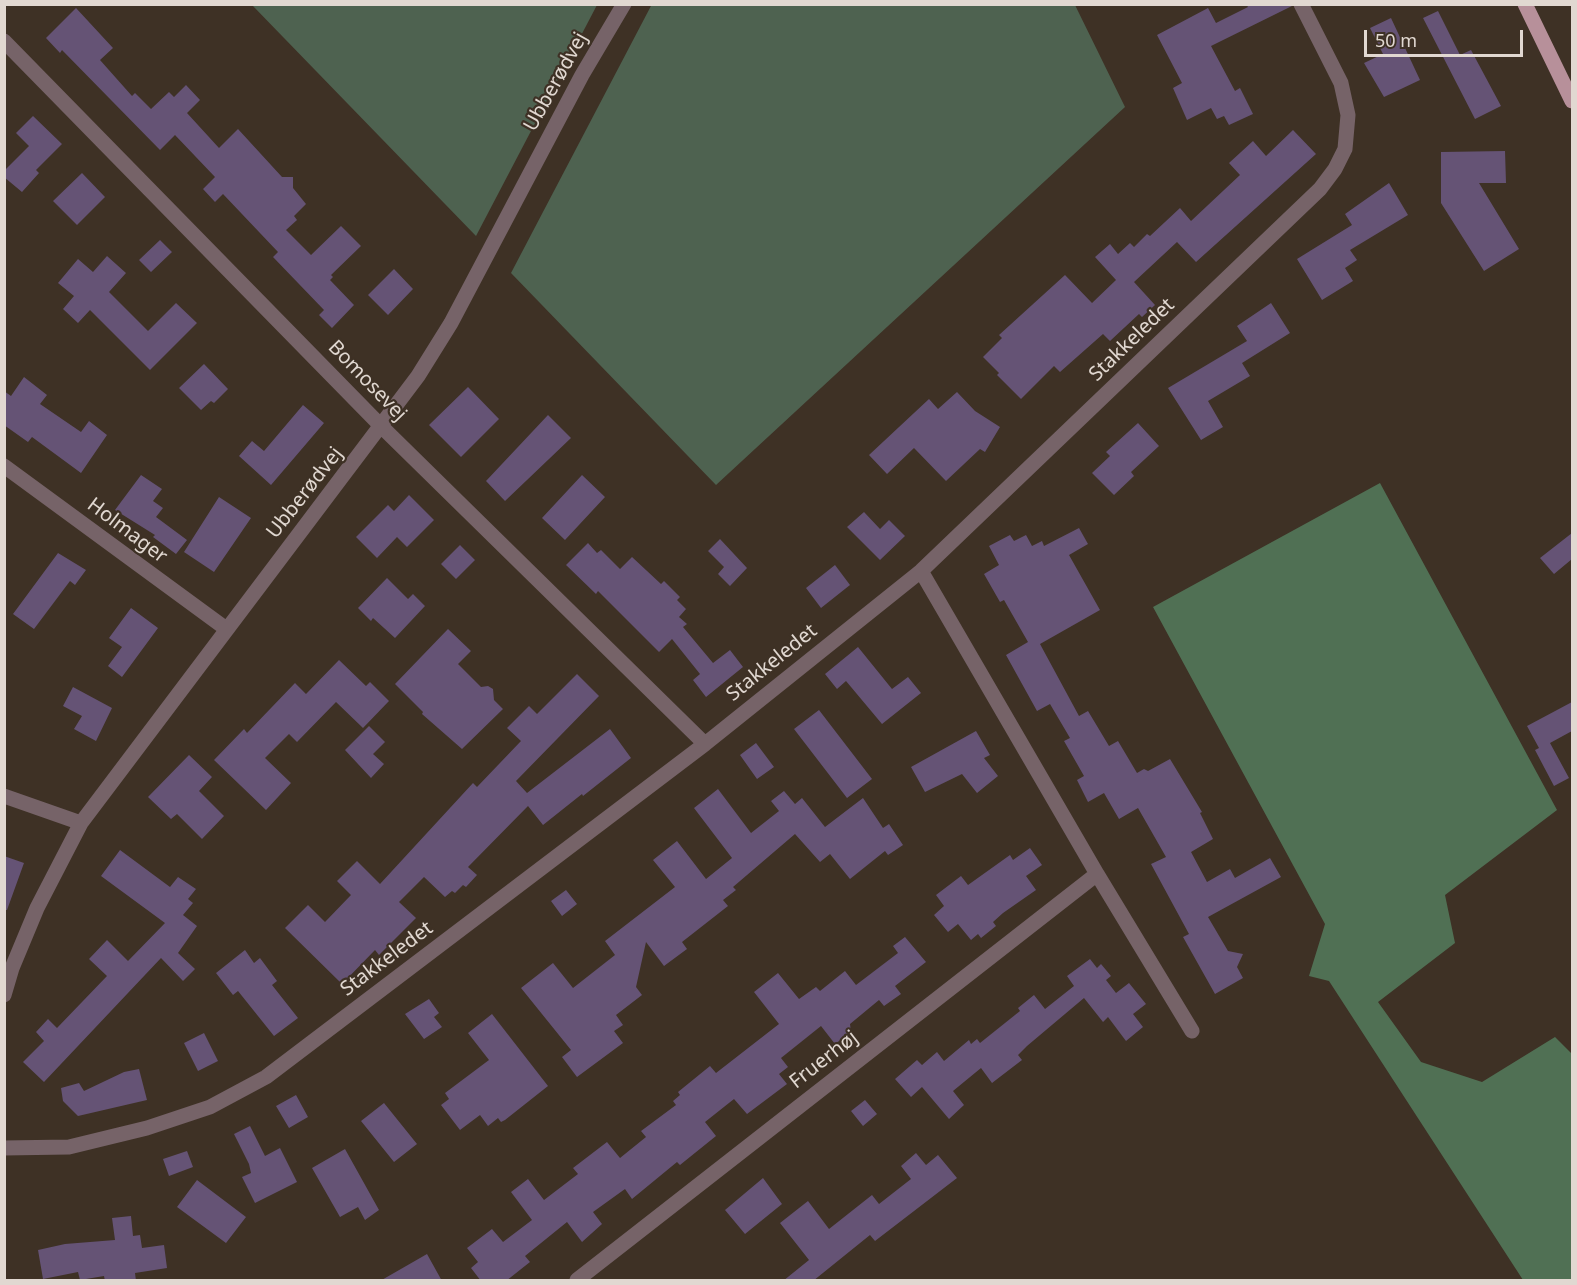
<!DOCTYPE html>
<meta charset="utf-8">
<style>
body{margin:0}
#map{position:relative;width:1577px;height:1285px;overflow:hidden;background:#3e3125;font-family:"Noto Sans",sans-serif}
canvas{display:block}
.frame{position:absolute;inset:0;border:6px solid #e1d8d1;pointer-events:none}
.scale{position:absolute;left:1364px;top:30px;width:159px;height:27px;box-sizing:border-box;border:3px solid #e1d8d1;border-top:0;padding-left:8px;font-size:18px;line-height:21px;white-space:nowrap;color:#e1d8d1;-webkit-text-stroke:4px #3e3125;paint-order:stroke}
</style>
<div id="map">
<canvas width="1577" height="1285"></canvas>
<div class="frame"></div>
<div class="scale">50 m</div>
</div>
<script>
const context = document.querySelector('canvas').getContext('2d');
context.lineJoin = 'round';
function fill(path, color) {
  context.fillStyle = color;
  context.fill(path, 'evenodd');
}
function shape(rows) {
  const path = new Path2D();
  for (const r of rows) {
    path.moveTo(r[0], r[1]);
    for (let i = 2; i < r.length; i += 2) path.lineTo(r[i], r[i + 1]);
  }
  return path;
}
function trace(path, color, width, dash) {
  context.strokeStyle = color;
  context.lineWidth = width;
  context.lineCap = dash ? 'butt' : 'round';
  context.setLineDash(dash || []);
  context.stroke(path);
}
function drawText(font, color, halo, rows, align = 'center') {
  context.font = font + ' "Noto Sans",sans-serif';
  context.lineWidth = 4.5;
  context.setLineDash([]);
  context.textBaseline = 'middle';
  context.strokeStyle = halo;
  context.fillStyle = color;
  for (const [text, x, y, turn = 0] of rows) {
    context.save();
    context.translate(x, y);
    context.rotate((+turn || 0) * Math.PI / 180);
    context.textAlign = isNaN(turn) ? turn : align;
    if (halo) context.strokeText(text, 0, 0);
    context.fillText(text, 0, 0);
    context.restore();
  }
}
const green = shape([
 [652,4,1075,5,1125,107,716,485,511,273],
 [252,5,597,5,476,236]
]);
const forest = shape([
 [1380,483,1557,810,1445,895,1455,943,1378,1002,1421,1062,1482,1082,1555,1037,1572,1054,1572,1280,1523,1280,1329,981,1309,976,1325,924,1153,607]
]);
const building = shape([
 [1246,4,1292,6,1211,46,1235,91,1240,88,1253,114,1229,125,1224,116,1217,119,1211,108,1187,120,1173,88,1182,83,1157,35,1208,8,1216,23,1248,7],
 [76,8,113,48,100,60,132,96,135,93,151,109,169,92,174,97,186,85,200,100,187,113,219,148,238,129,282,177,293,177,293,188,306,204,294,216,297,220,286,230,311,255,341,226,361,246,331,275,333,277,330,280,354,305,332,328,319,315,324,310,273,257,278,252,223,194,215,202,203,189,215,177,175,135,160,150,62,50,60,53,46,38],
 [1438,11,1460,55,1471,50,1501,106,1475,119,1423,18],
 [1391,18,1420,80,1384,97,1364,63,1383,54,1370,28],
 [33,116,62,144,36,170,39,173,22,192,4,177,4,171,29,146,16,133],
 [1293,130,1316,154,1196,262,1177,242,1134,282,1155,305,1142,317,1139,314,1110,341,1103,334,1060,372,1054,366,1021,399,997,375,999,373,983,357,1002,338,999,335,1065,275,1092,303,1116,280,1095,257,1110,244,1118,254,1130,243,1134,247,1147,234,1150,236,1180,208,1191,221,1240,175,1229,163,1253,141,1266,156],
 [1505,151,1506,183,1479,183,1519,249,1484,271,1441,203,1441,152],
 [82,173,105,197,77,225,53,201],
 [1389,183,1408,215,1350,250,1357,260,1345,268,1353,281,1322,300,1297,259,1352,225,1345,214],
 [160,240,172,252,151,272,139,260],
 [107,256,126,273,109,292,148,331,176,303,197,323,150,370,90,310,78,323,63,309,74,296,58,283,78,259,93,272],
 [394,269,413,289,388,315,368,295],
 [1271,303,1290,333,1242,363,1250,376,1208,401,1223,427,1201,440,1168,388,1247,341,1237,326],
 [204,364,228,389,214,403,211,401,201,410,179,388],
 [24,377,47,395,40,404,81,432,89,421,107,435,81,473,32,437,28,442,4,425,4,391,11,396],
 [468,387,499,419,461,457,429,425],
 [957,392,975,411,1000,427,985,452,980,449,946,481,914,448,887,474,869,455,929,399,938,409],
 [303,405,324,423,271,485,239,456,252,441,264,451],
 [548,415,571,438,505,501,486,481],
 [1138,423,1159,446,1131,472,1134,476,1114,495,1092,473,1110,456,1106,452],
 [141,475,162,489,153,501,163,508,156,517,187,540,176,554,153,537,155,535,115,510],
 [582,475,605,497,565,540,542,518],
 [409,495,434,520,407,547,397,537,377,558,356,537,388,505,394,511],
 [219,497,251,518,214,572,184,552],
 [864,512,880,529,889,520,905,536,880,560,847,527],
 [1079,528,1088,544,1069,555,1100,610,1040,644,1079,716,1088,711,1109,746,1118,741,1137,773,1144,769,1148,771,1170,759,1202,812,1200,813,1213,839,1191,852,1207,882,1230,869,1235,878,1270,858,1281,877,1208,917,1228,951,1243,954,1237,967,1243,978,1215,994,1183,937,1189,934,1151,864,1166,857,1138,808,1119,819,1104,793,1088,802,1077,780,1084,776,1064,741,1070,738,1050,704,1037,711,1006,655,1028,642,1004,600,1000,602,984,574,999,565,989,546,1010,535,1014,541,1026,535,1032,546,1042,541,1044,546],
 [1572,533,1572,559,1554,574,1540,558],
 [720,539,747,568,730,586,718,574,724,567,708,551],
 [588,543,597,553,601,550,620,569,632,557,661,584,664,581,680,597,677,600,686,609,679,617,687,624,683,627,713,663,730,650,743,667,706,697,693,680,700,674,672,639,659,652,598,591,596,594,566,565],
 [460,545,475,560,456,579,441,564],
 [58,553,86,570,75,585,70,581,34,629,13,614],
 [835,565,850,585,821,608,806,588],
 [387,578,408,599,413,594,425,606,395,638,373,618,371,621,358,608],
 [131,608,158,628,122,677,108,666,122,647,109,638],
 [448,629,471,651,458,664,481,687,488,686,493,689,494,700,503,709,462,749,422,714,423,712,395,684],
 [858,647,892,689,908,677,921,693,882,724,846,681,837,689,825,674],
 [339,660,366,686,370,682,389,701,363,728,336,702,297,742,289,734,265,758,291,783,266,810,214,760,244,729,247,733,295,683,306,694],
 [577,674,599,696,516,781,527,793,610,729,631,758,583,796,582,794,543,825,528,806,468,867,477,875,466,887,463,885,455,893,452,891,445,897,424,877,399,902,416,918,379,955,375,950,342,984,285,928,308,905,325,922,351,895,337,881,357,861,380,884,473,783,477,787,521,741,507,728,529,706,537,714],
 [73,687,112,708,96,741,74,729,82,716,63,706],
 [1572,702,1572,731,1550,743,1569,778,1554,786,1535,750,1539,748,1527,726],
 [819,710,872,779,847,798,794,729],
 [369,726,385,742,373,754,384,764,371,778,345,750],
 [976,731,990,755,984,758,998,776,977,793,962,774,925,792,911,767],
 [756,743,774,767,757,779,740,755],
 [189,755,212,777,199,791,224,816,202,839,177,814,171,819,148,797],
 [718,789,751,833,779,811,771,801,784,791,795,804,802,798,825,827,863,798,883,828,889,824,903,845,888,855,885,851,850,879,830,854,820,862,795,834,733,887,736,890,723,900,728,906,682,942,687,949,664,966,646,942,636,987,642,995,616,1015,623,1025,614,1031,623,1043,577,1077,562,1057,571,1050,521,988,553,963,573,988,615,955,605,941,675,887,653,860,677,841,706,879,732,858,694,808],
 [1030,848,1042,865,1026,876,1036,890,1003,913,993,922,996,926,981,938,978,934,971,940,958,924,948,932,934,915,944,906,936,895,961,876,968,885,1010,855,1013,860],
 [120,850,170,887,178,877,196,889,188,899,193,903,183,915,197,926,178,953,195,969,183,981,161,958,44,1082,23,1062,44,1041,36,1032,48,1019,57,1028,107,976,89,959,107,940,128,961,165,923,101,876],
 [4,856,24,863,7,910,4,910],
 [566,890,577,904,562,916,551,901],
 [905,937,926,962,895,986,901,994,884,1006,879,1000,850,1024,851,1032,835,1044,821,1026,781,1058,788,1067,779,1074,787,1084,747,1114,734,1099,705,1122,716,1136,680,1165,677,1162,632,1199,625,1189,593,1212,602,1224,582,1242,567,1222,525,1256,530,1262,506,1281,481,1281,471,1268,478,1262,467,1248,492,1229,503,1242,532,1220,511,1192,528,1179,544,1200,578,1174,573,1168,607,1142,620,1158,646,1137,641,1131,676,1105,673,1101,680,1095,678,1092,710,1066,716,1073,779,1024,754,992,778,973,799,999,816,987,820,991,845,971,856,985,898,953,893,946],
 [245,950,254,963,260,958,277,981,272,985,298,1018,274,1036,238,991,233,995,216,973],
 [1090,959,1097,968,1101,964,1111,976,1106,980,1116,993,1129,983,1146,1004,1133,1014,1143,1027,1126,1041,1108,1017,1103,1022,1084,998,1027,1046,1018,1055,1022,1060,992,1083,981,1068,953,1091,964,1105,949,1119,922,1087,911,1097,895,1079,917,1060,922,1065,937,1052,944,1061,969,1040,971,1044,977,1039,980,1043,1020,1011,1018,1008,1034,995,1045,1009,1074,986,1067,976],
 [429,999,439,1013,434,1017,442,1027,424,1039,405,1014],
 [492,1014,548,1086,505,1120,501,1122,498,1118,488,1126,480,1115,460,1130,441,1105,449,1099,445,1093,489,1060,468,1033],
 [204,1033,218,1061,198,1071,184,1043],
 [139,1069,147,1100,78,1116,63,1101,61,1088,79,1083,84,1091,124,1072],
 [296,1095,308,1117,289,1128,276,1106],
 [865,1100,877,1114,863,1126,851,1111],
 [384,1103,417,1144,394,1162,361,1121],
 [250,1126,265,1156,280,1148,297,1182,255,1203,242,1177,251,1173,249,1164,234,1134],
 [345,1149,379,1210,365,1220,358,1207,340,1217,312,1168],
 [187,1151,193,1167,169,1176,163,1159],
 [916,1153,926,1165,938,1155,957,1178,875,1241,870,1235,813,1281,783,1281,809,1260,780,1223,808,1201,829,1229,872,1195,879,1204,911,1179,901,1166],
 [763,1178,782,1204,745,1234,725,1210],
 [197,1180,246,1217,226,1243,177,1207],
 [131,1216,133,1236,140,1235,142,1248,164,1245,167,1268,135,1273,136,1281,105,1281,104,1276,80,1280,78,1272,43,1279,38,1250,65,1244,115,1240,112,1218],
 [427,1254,442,1281,380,1281]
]);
const minor = shape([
 [4,41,382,427,705,744],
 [4,466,225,628],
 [4,796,81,823],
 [1097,874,1192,1031],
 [4,995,12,968,37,908,81,823,418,376,451,323,582,75,624,4],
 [4,1148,69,1147,147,1128,210,1107,266,1077,705,744,921,571,1320,189,1335,169,1345,149,1348,115,1341,83,1301,4],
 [577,1280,1097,874,921,571]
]);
const major = shape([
 [1525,4,1572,101]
]);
const streetNames = [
 ["Ubberødvej",556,82,-61],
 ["Stakkeledet",1132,340,-44],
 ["Bomosevej",367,381,46],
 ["Ubberødvej",305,493,-52],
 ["Holmager",127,531,37],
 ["Stakkeledet",772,663,-39],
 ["Stakkeledet",387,959,-37],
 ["Fruerhøj",824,1060,-38]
];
fill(green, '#4e6250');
fill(forest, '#507054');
fill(building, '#655375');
trace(minor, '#766368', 15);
trace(major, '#b7909a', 15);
drawText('20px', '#e1d8d1', '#3e3125', streetNames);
</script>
